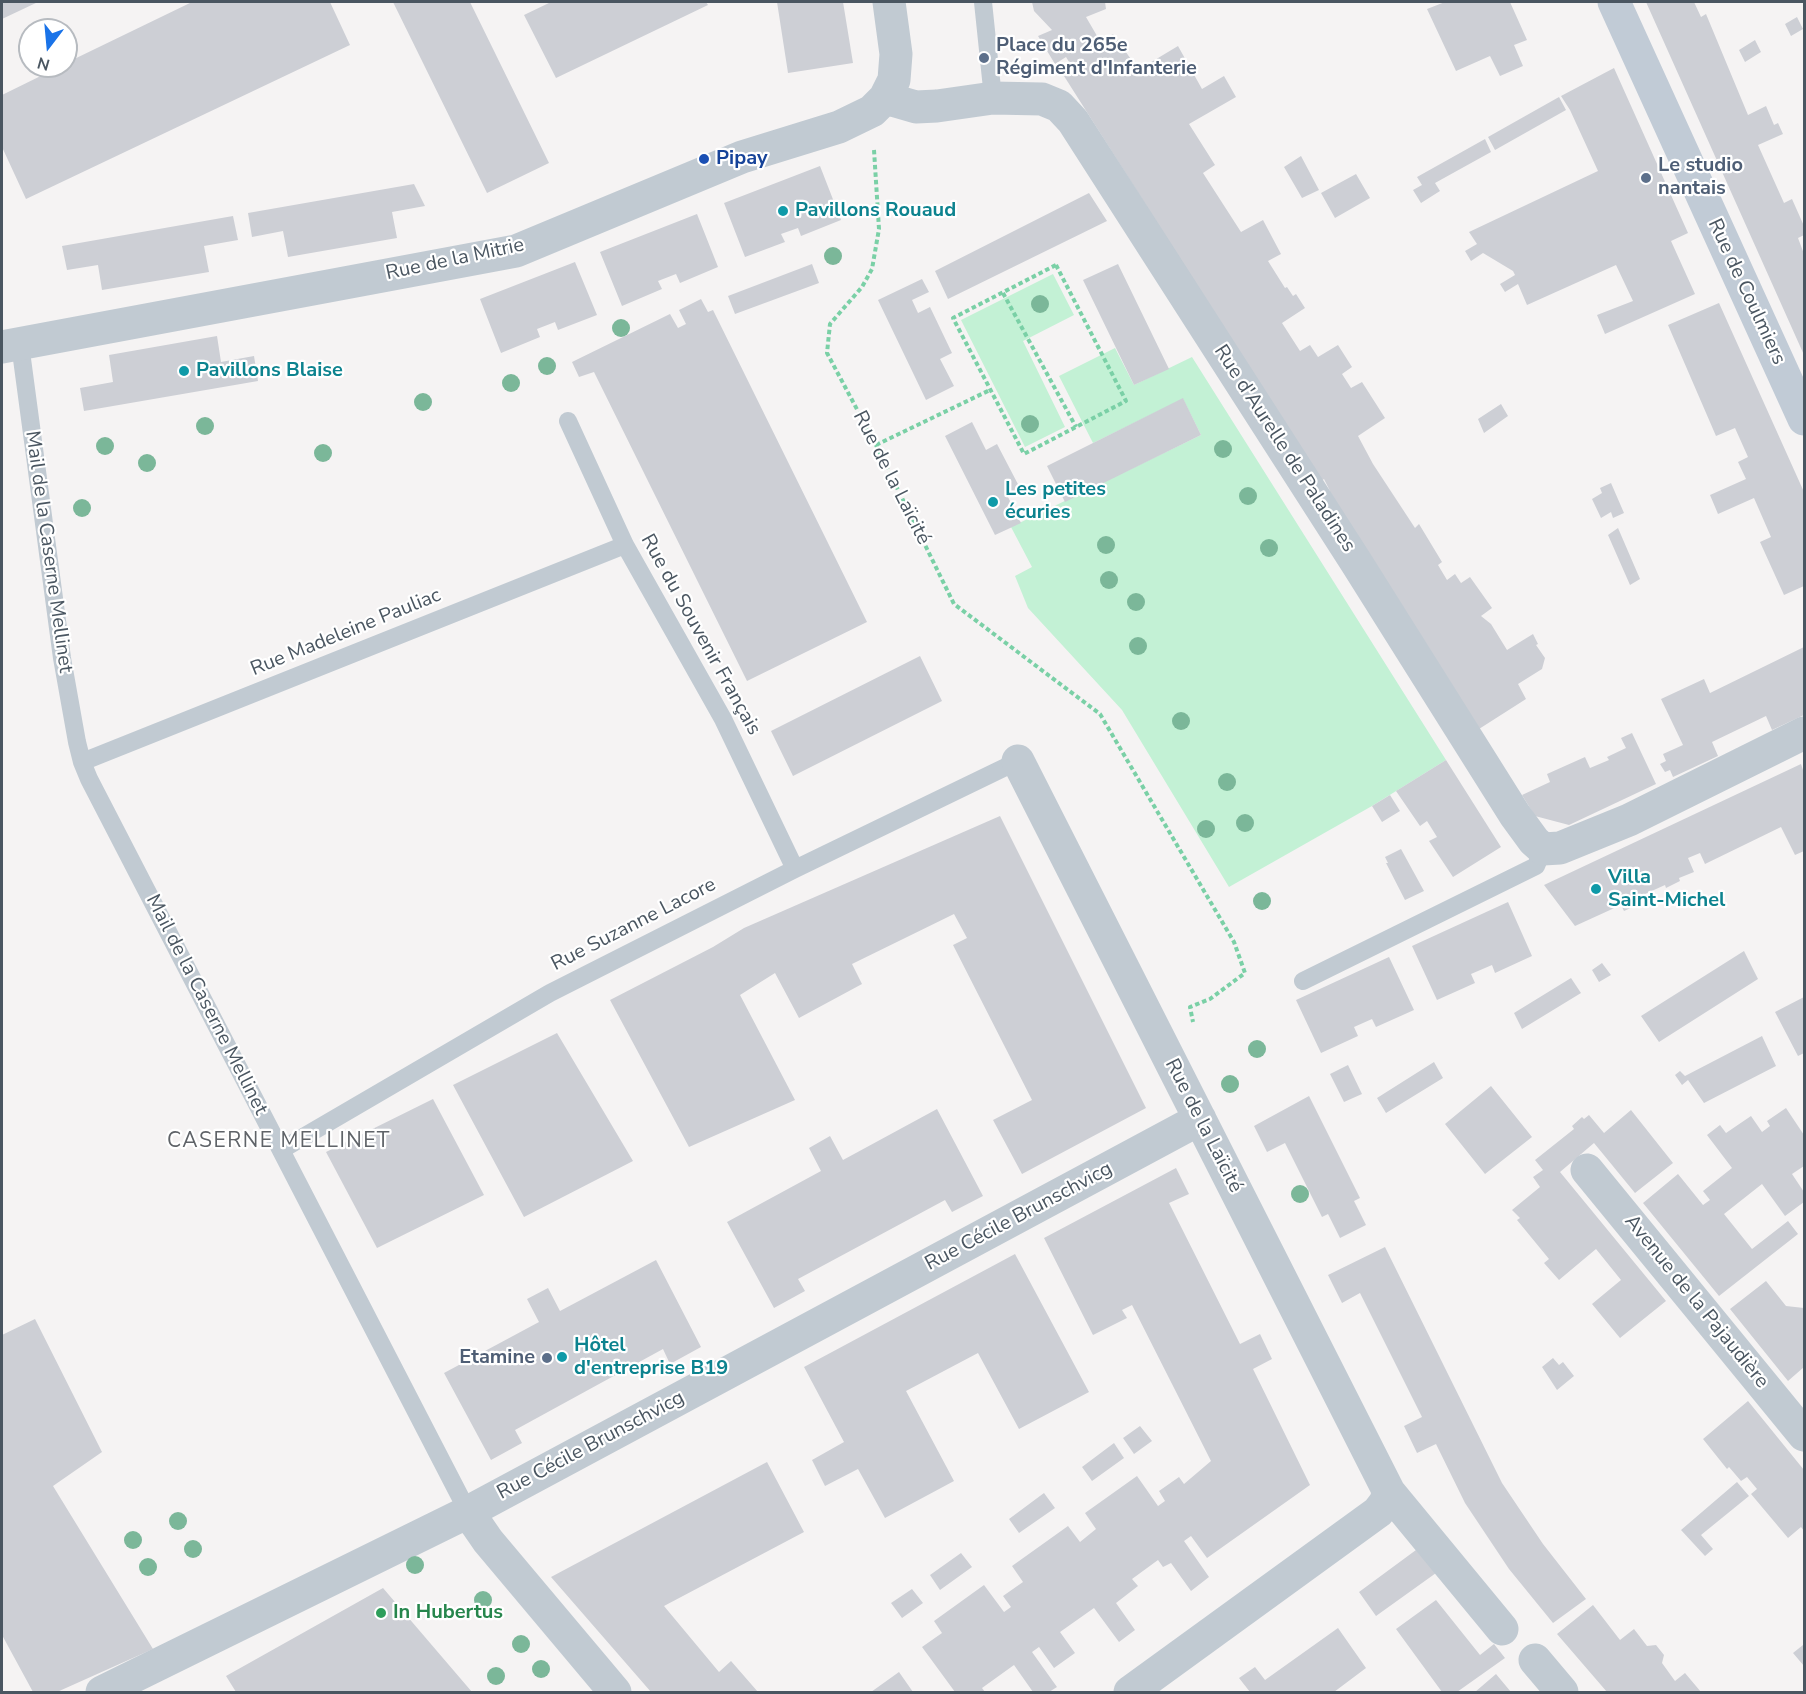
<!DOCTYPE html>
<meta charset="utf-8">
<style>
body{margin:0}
#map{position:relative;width:1806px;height:1694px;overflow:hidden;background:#f5f3f3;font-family:"Nunito Sans",sans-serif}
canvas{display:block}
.frame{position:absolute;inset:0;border:3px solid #4a5661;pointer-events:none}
.north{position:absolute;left:18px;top:18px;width:60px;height:60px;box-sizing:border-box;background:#fff;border:2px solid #b7bbc0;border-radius:50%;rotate:196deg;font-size:16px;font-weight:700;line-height:24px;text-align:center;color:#4a5661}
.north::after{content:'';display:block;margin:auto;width:21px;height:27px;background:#1a73e8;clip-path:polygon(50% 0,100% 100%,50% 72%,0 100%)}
</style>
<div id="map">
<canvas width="1806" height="1694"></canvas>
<div class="frame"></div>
<div class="north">N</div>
</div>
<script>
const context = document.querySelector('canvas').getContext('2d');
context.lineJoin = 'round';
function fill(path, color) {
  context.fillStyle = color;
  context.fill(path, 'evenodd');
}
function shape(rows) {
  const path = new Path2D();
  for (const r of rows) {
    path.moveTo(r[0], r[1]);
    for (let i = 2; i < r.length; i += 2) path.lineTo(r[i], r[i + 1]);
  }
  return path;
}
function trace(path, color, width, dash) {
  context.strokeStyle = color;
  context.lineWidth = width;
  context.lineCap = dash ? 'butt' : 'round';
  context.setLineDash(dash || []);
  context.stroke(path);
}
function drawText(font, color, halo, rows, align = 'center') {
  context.font = font + ' "Nunito Sans",sans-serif';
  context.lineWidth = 4.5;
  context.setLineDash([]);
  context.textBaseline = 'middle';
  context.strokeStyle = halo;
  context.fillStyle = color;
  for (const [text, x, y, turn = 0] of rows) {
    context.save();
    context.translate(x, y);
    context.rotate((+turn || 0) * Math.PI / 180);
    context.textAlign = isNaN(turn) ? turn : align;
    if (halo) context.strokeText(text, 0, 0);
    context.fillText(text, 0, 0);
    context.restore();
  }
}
const green = shape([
 [1053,274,1074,315,1023,341,1065,427,1025,447,961,320],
 [1115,348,1134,385,1192,357,1446,760,1372,806,1229,887,1122,710,1028,608,1015,576,1032,567,1011,527,1201,435,1183,399,1093,443,1059,376]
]);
const building = shape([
 [2,2,38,2,2,19],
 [192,2,330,2,350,45,26,199,2,147,2,95,61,66,66,66,66,63],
 [393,2,470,2,549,163,487,193],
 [551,2,706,2,708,5,556,78,524,15],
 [777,2,843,2,853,63,788,73],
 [1032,2,1105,2,1106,9,1086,17,1100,41,1113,34,1133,62,1128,65,1133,73,1178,46,1202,89,1224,76,1236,97,1189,124,1215,165,1203,173,1241,232,1263,220,1281,254,1268,261,1285,288,1287,287,1293,296,1296,294,1305,308,1282,323,1300,351,1310,345,1318,357,1338,345,1352,367,1342,374,1351,388,1362,382,1385,418,1358,436,1373,464,1415,528,1419,524,1442,562,1438,565,1447,580,1455,574,1461,583,1470,577,1492,608,1481,616,1491,624,1507,650,1533,634,1538,644,1536,645,1545,658,1542,669,1518,684,1526,699,1479,729,1328,491,1330,491,1324,479,1321,481,1064,76,1074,70,1066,57,1055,64,1038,36,1052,30,1034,11],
 [1445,2,1510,2,1527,40,1514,45,1523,66,1500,76,1490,56,1456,71,1427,9],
 [1646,2,1694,2,1701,17,1706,14,1748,115,1766,106,1774,125,1778,123,1783,134,1758,145,1784,203,1792,199,1804,226,1804,235,1798,238,1804,254,1804,355],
 [1797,17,1803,29,1791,36,1785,24],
 [1755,40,1761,52,1745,62,1739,50],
 [1614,68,1688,233,1671,241,1695,294,1605,334,1597,315,1633,301,1616,265,1527,305,1518,284,1505,292,1500,284,1515,275,1513,271,1483,253,1471,261,1465,251,1477,244,1469,232,1598,171,1570,110,1561,96],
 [1559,97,1566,110,1495,150,1488,137],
 [1485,139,1491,152,1435,183,1440,191,1421,203,1413,190,1422,185,1417,177],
 [1301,156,1319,190,1302,198,1284,167],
 [820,166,841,220,801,236,798,228,781,234,785,242,745,257,724,203],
 [1356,174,1370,198,1335,218,1321,193],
 [414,184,425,206,392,212,397,238,288,257,283,231,252,237,248,213],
 [1089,193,1107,221,948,299,935,271],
 [697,214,718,267,680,283,676,274,658,281,662,289,622,306,600,252],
 [233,216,238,240,204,246,209,272,102,290,98,265,67,270,62,246],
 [575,262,597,315,558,330,555,322,537,329,540,337,501,353,480,299],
 [812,264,819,283,735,314,728,296],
 [1118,264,1169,369,1134,385,1083,280],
 [922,279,929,292,912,300,918,313,930,307,952,353,940,359,954,386,926,400,878,300],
 [701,299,708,312,713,310,867,622,747,681,594,372,579,377,572,362,670,314,678,328,686,324,679,310],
 [1719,303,1804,492,1804,586,1784,595,1760,542,1771,537,1754,498,1718,514,1710,495,1746,479,1738,462,1748,457,1735,428,1716,436,1668,325],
 [217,336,221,362,254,356,258,381,84,411,80,388,113,382,109,355],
 [1183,398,1201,435,1065,502,1047,466],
 [1501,404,1508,416,1484,433,1478,419],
 [972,422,986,450,997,444,1021,490,1008,497,1021,523,995,535,945,436],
 [1611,483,1624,513,1613,518,1611,512,1601,518,1592,499,1602,493,1600,488],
 [1618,528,1640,579,1630,585,1608,535],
 [1804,647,1804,715,1772,730,1766,716,1712,742,1718,756,1673,777,1670,770,1665,772,1660,764,1666,761,1663,754,1683,745,1661,699,1704,679,1710,693],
 [920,656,942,701,793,776,771,731],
 [1632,733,1656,784,1569,825,1535,816,1522,795,1550,782,1547,774,1585,757,1590,768,1609,760,1607,757,1626,748,1621,738],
 [1446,760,1501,847,1453,877,1429,841,1437,837,1427,821,1420,826,1396,791],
 [1801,764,1804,773,1804,851,1795,855,1781,827,1705,864,1700,853,1688,858,1694,872,1679,878,1680,881,1666,888,1665,885,1645,894,1648,900,1624,911,1621,905,1575,926,1544,885],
 [1390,795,1400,811,1382,822,1372,806],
 [1000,816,1146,1108,1022,1174,993,1120,1032,1100,953,945,967,938,954,914,852,964,862,984,799,1018,775,973,740,995,795,1100,689,1147,610,1000,713,947,744,928],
 [1401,849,1424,891,1405,900,1386,863,1388,863,1385,857],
 [1508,902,1532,956,1495,973,1492,965,1471,974,1475,983,1437,1000,1412,946],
 [1744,951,1758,979,1659,1042,1641,1016],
 [1389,957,1414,1010,1376,1027,1372,1019,1354,1027,1358,1036,1321,1053,1296,1000],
 [1602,963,1611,975,1599,982,1592,970],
 [1571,978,1581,993,1522,1029,1514,1013],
 [1804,997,1804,1053,1798,1056,1775,1012],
 [557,1033,633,1161,524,1217,453,1085],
 [1762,1036,1776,1066,1704,1103,1688,1080,1682,1085,1675,1075,1680,1071,1685,1076],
 [1434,1062,1443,1078,1386,1113,1377,1098],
 [1348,1065,1362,1094,1344,1102,1330,1074],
 [1491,1086,1532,1137,1485,1174,1445,1124],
 [1309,1096,1360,1198,1354,1201,1366,1225,1340,1238,1328,1214,1322,1217,1285,1143,1267,1152,1254,1126],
 [433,1099,484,1195,377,1248,326,1152],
 [1786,1108,1804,1135,1804,1166,1792,1174,1804,1192,1804,1202,1785,1216,1762,1184,1724,1214,1752,1249,1788,1221,1798,1234,1719,1296,1643,1203,1678,1174,1703,1205,1710,1200,1703,1191,1732,1168,1707,1135,1720,1125,1726,1133,1751,1116,1762,1132,1770,1126,1767,1121],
 [937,1109,983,1196,952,1212,945,1200,798,1279,805,1291,774,1308,727,1222,821,1171,809,1148,830,1136,843,1160],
 [1631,1110,1673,1163,1635,1193,1594,1143,1560,1172,1666,1301,1620,1338,1592,1304,1621,1280,1596,1249,1559,1280,1544,1263,1549,1259,1517,1220,1520,1218,1512,1210,1540,1187,1533,1177,1543,1170,1535,1160,1574,1129,1572,1126,1582,1117,1584,1119,1589,1115,1604,1133],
 [1176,1168,1189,1194,1169,1203,1240,1344,1260,1334,1272,1359,1253,1369,1310,1485,1207,1558,1191,1536,1184,1541,1209,1577,1191,1591,1171,1563,1163,1567,1158,1560,1132,1579,1138,1586,1116,1603,1135,1630,1119,1642,1094,1608,1060,1632,1075,1653,1054,1668,1039,1647,1032,1652,1057,1687,1049,1692,1033,1692,1014,1665,982,1688,985,1692,955,1692,922,1647,942,1633,934,1621,984,1585,1004,1612,1011,1607,1003,1596,1023,1582,1012,1566,1068,1526,1080,1542,1096,1529,1085,1513,1137,1476,1158,1506,1165,1501,1159,1491,1179,1477,1184,1484,1211,1461,1132,1305,1122,1310,1127,1318,1093,1335,1044,1238],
 [1385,1247,1502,1483,1543,1544,1586,1599,1553,1623,1509,1569,1465,1503,1436,1444,1417,1453,1404,1426,1422,1417,1360,1293,1342,1303,1328,1275],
 [1015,1254,1089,1392,1019,1429,978,1353,906,1391,954,1481,885,1518,858,1469,825,1486,812,1460,844,1442,804,1367],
 [656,1260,701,1347,670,1364,663,1349,515,1430,522,1443,491,1460,444,1373,539,1322,527,1299,548,1288,560,1311],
 [1766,1281,1786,1306,1804,1308,1804,1367,1788,1381,1730,1309],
 [35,1319,102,1452,53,1486,153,1649,57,1692,33,1692,2,1635,2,1335],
 [1553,1358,1559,1365,1563,1362,1574,1376,1557,1390,1542,1367],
 [1748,1401,1804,1470,1804,1531,1801,1527,1788,1538,1751,1494,1757,1489,1747,1477,1741,1481,1729,1467,1727,1469,1703,1439],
 [1140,1426,1152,1441,1134,1454,1123,1438],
 [1114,1443,1124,1458,1092,1481,1082,1467],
 [767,1462,804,1532,664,1606,719,1672,731,1661,758,1692,651,1692,551,1577],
 [1737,1482,1749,1496,1701,1535,1713,1549,1705,1556,1681,1530],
 [1044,1493,1055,1508,1019,1533,1009,1519],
 [1416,1550,1436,1573,1376,1616,1359,1592],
 [961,1553,972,1567,940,1590,930,1575],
 [383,1588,472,1692,236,1692,226,1676],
 [912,1589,923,1603,902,1618,891,1603],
 [1436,1600,1480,1655,1494,1644,1505,1658,1457,1692,1442,1692,1396,1629],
 [1593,1605,1620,1640,1634,1629,1647,1646,1656,1645,1664,1655,1662,1663,1675,1681,1685,1673,1701,1692,1607,1692,1557,1634],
 [1338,1628,1366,1668,1334,1692,1250,1692,1239,1678,1255,1667,1265,1680],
 [1803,1645,1804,1647,1804,1666,1793,1653],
 [899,1672,913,1692,871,1692],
 [1496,1674,1511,1692,1475,1692]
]);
const path = shape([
 [874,150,879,229,872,269,862,287,830,324,827,353,876,445,954,604,1100,714,1234,942,1245,973,1210,999,1190,1007,1193,1022],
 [1056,265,1126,401,1024,454,953,318,1056,265],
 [1003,293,1076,427],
 [876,445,990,390]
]);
const lane = shape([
 [983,2,993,98],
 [20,344,62,658,77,742,82,762,89,779,468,1512],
 [568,421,625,545,723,719,795,869],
 [82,762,625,545],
 [1303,981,1536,866,1543,849],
 [281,1150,550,993,795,869,1018,761]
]);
const street = shape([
 [885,98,916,107,937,106,993,98,1042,99,1059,106,1073,121,1356,562,1515,815,1534,841,1543,849,1560,848,1629,820,1804,733],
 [2,347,516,251,742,157,839,127,872,111,885,98,894,80,896,54,889,2],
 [1018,761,1389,1492,1502,1629],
 [1587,1170,1804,1435],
 [468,1512,488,1541,615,1692],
 [1535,1660,1562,1692],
 [102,1692,468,1512,1200,1119],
 [1130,1692,1378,1512,1385,1503,1389,1492]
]);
const secondary = shape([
 [1614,2,1804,419]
]);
const trees = [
 [833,256],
 [1040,304],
 [621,328],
 [547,366],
 [511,383],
 [423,402],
 [1030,424],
 [205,426],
 [105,446],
 [1223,449],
 [323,453],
 [147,463],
 [1248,496],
 [82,508],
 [1106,545],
 [1269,548],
 [1109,580],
 [1136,602],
 [1138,646],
 [1181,721],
 [1227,782],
 [1245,823],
 [1206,829],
 [1262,901],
 [1257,1049],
 [1230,1084],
 [1300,1194],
 [178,1521],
 [133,1540],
 [193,1549],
 [415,1565],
 [148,1567],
 [483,1600],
 [521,1644],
 [541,1669],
 [496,1676]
];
const markers = [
 [984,58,6,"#5c6f8a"],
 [704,159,6,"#1a4fb4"],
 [1646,178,6,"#5c6f8a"],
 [783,211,6,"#0f9aa8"],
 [184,371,6,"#0f9aa8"],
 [993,502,6,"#0f9aa8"],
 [1596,889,6,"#0f9aa8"],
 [562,1357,6,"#0f9aa8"],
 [547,1358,6,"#5c6f8a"],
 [381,1613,6,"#2e9e5b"]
];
const serviceNames = [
 ["Place du 265e",996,46],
 ["Régiment d'Infanterie",996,69],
 ["Le studio",1658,166],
 ["nantais",1658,189],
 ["Etamine",535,1358,"right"]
];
const transitNames = [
 ["Pipay",716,159]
];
const cultureNames = [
 ["Pavillons Rouaud",795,211],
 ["Pavillons Blaise",196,371],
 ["Les petites",1005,490],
 ["écuries",1005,513],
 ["Villa",1608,878],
 ["Saint-Michel",1608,901],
 ["Hôtel",574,1346],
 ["d'entreprise B19",574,1369]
];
const streetNames = [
 ["Rue de la Mitrie",455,260,-12],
 ["Rue de Coulmiers",1746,292,65],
 ["Rue d'Aurelle de Paladines",1284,449,57],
 ["Rue de la Laïcité",891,478,63],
 ["Mail de la Caserne Mellinet",48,552,82],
 ["Rue Madeleine Pauliac",346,633,-22],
 ["Rue du Souvenir Français",700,635,61],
 ["Rue Suzanne Lacore",634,925,-27],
 ["Mail de la Caserne Mellinet",206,1005,63],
 ["Rue de la Laïcité",1203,1126,63],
 ["Rue Cécile Brunschvicg",1019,1217,-28],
 ["Avenue de la Pajaudière",1696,1302,51],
 ["Rue Cécile Brunschvicg",591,1446,-28]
];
const leisureNames = [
 ["In Hubertus",393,1613]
];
const neighbourhoodNames = [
 ["CASERNE MELLINET",279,1142]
];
fill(green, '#c3f1d5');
fill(building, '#cdcfd5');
trace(path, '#7ad0a6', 4, [4.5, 3]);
trace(lane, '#c1cad2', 18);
trace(street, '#c1cad2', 33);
trace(secondary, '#c1cbd6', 33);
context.fillStyle = '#7bb799';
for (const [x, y] of trees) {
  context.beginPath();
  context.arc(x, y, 9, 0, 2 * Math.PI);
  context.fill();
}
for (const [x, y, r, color] of markers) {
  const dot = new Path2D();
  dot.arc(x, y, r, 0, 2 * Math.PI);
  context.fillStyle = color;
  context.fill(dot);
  trace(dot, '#fff', 2);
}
drawText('bold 20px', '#4e5e75', '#fff', serviceNames, 'left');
drawText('bold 20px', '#164399', '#fff', transitNames, 'left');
drawText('bold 20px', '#0d838f', '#fff', cultureNames, 'left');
drawText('20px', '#4a5661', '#fff', streetNames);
drawText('bold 20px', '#27864d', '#fff', leisureNames, 'left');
context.letterSpacing = '1.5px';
drawText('21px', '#5f6368', '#fff', neighbourhoodNames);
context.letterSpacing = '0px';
</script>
